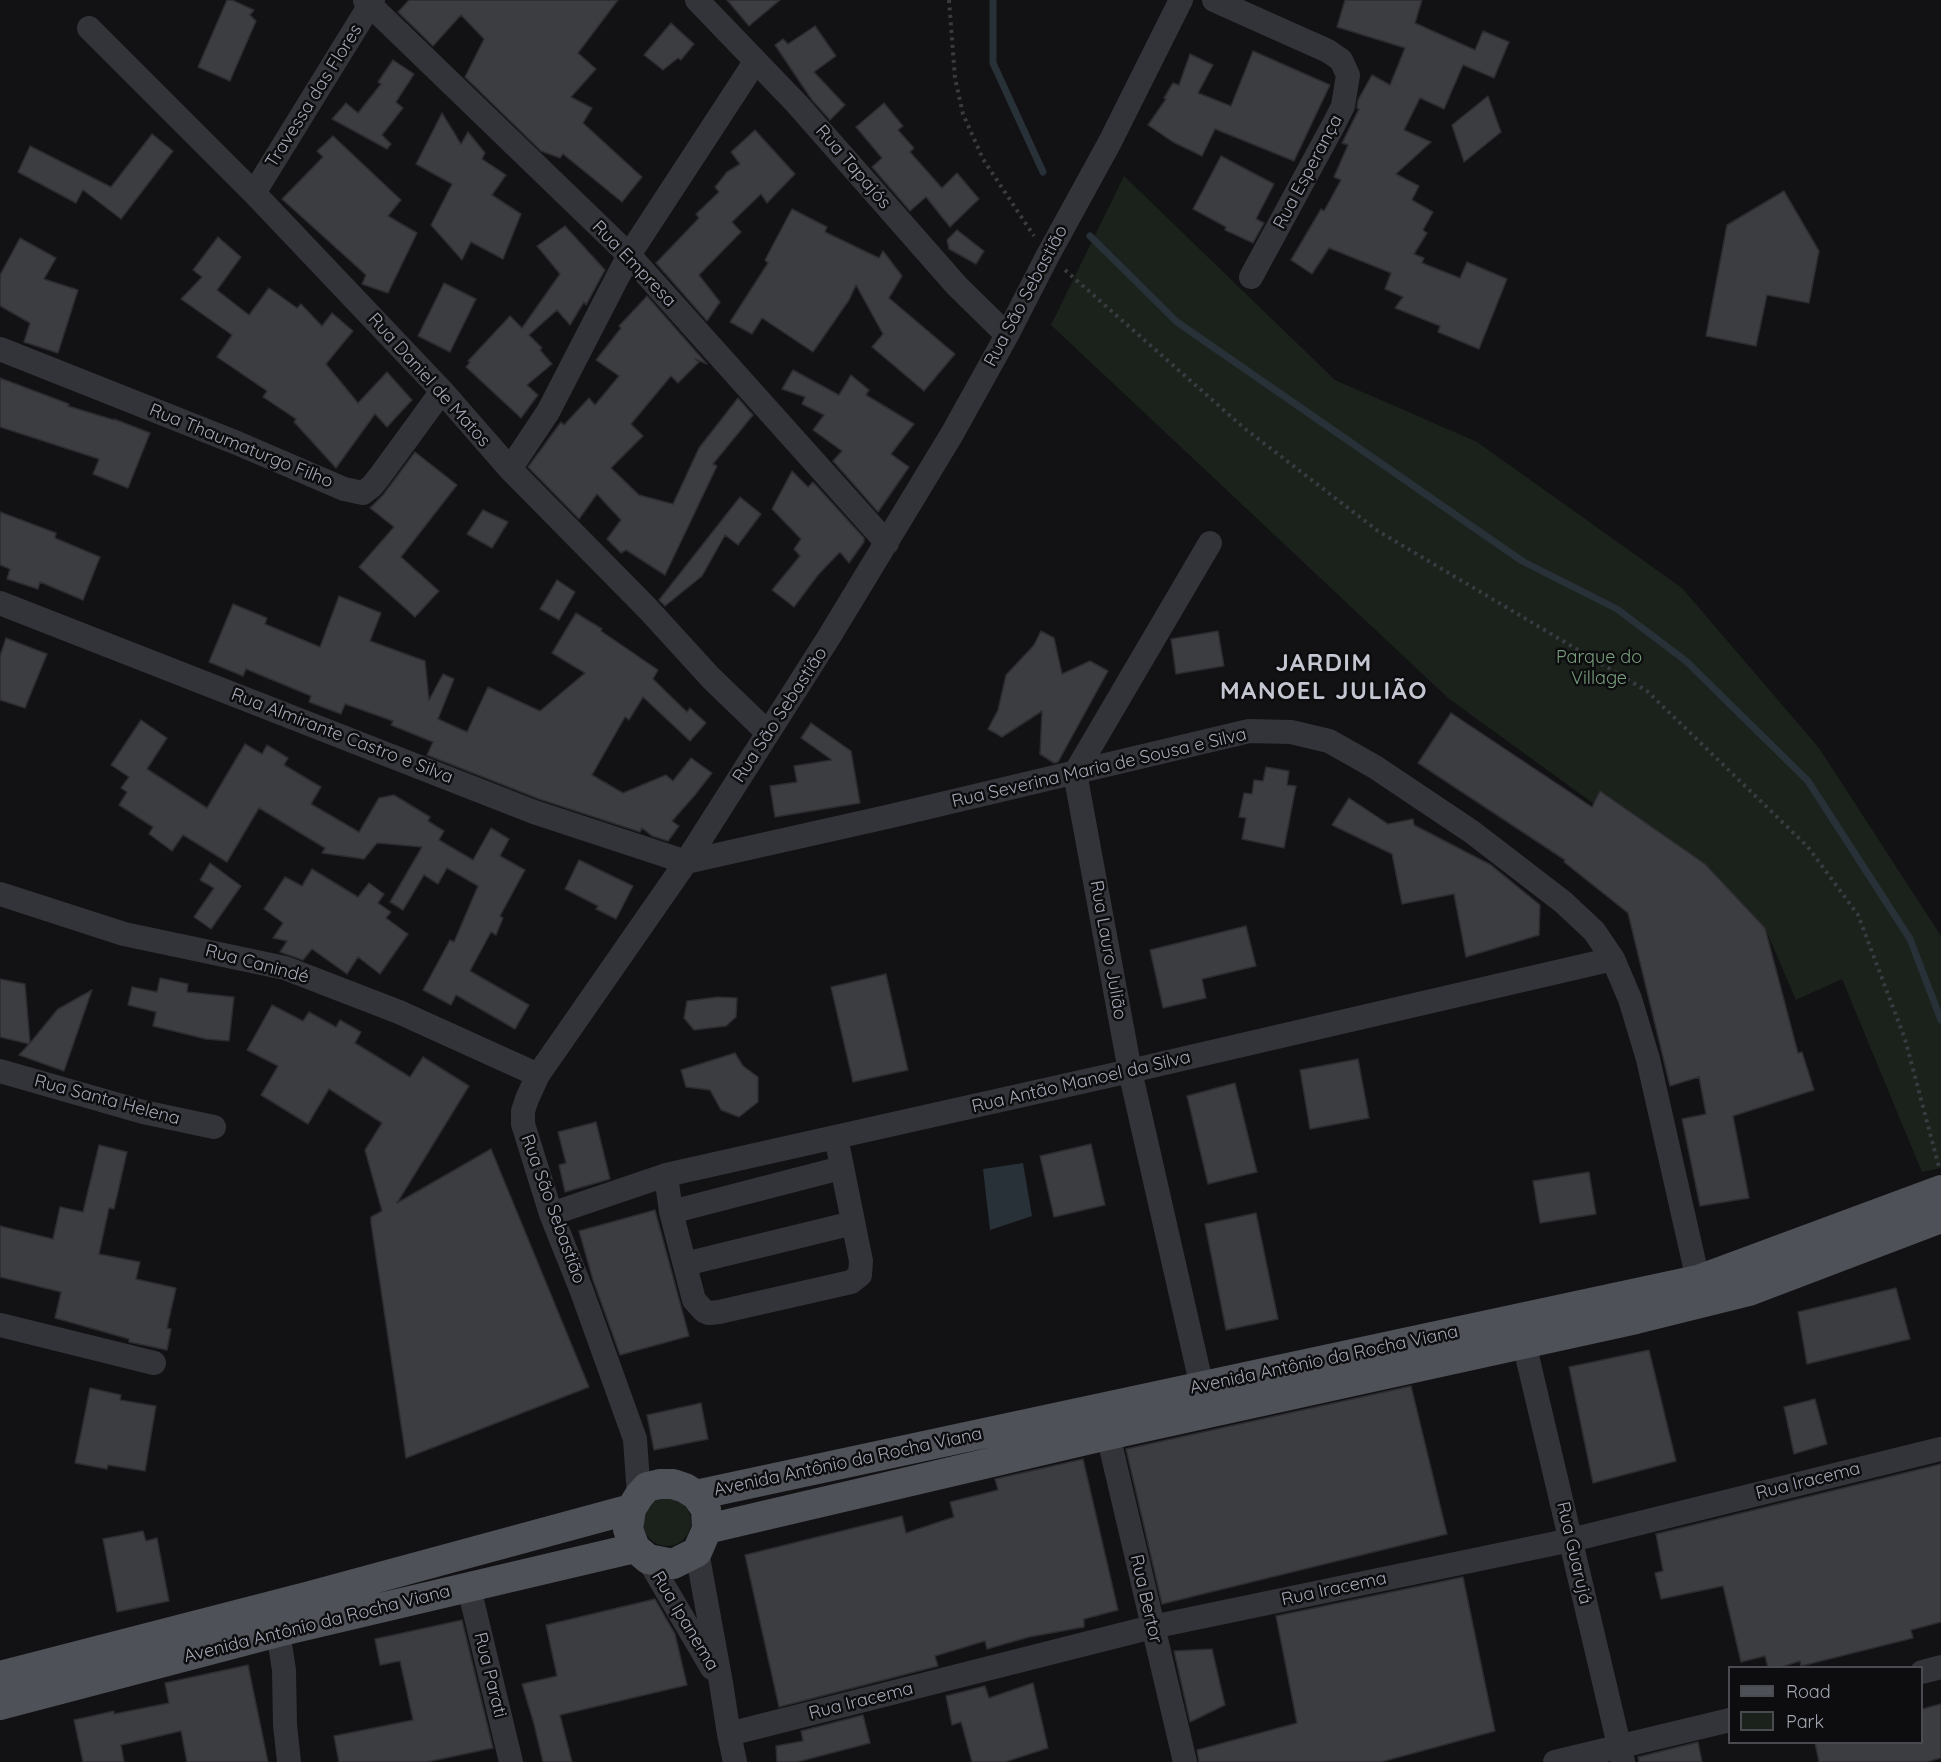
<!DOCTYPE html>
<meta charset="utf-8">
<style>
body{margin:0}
#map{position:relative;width:1941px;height:1762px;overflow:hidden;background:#121214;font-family:Quicksand,sans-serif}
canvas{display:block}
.legend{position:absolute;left:1728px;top:1666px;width:195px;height:78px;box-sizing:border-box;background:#0d0d0f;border:2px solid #494b51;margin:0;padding:8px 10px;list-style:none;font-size:18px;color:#a3a8b5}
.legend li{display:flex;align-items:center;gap:12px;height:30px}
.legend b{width:30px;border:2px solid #494b51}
</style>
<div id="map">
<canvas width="1941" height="1762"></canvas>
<ul class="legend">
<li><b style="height:8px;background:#4f5158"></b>Road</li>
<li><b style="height:16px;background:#1a221b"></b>Park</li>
</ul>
</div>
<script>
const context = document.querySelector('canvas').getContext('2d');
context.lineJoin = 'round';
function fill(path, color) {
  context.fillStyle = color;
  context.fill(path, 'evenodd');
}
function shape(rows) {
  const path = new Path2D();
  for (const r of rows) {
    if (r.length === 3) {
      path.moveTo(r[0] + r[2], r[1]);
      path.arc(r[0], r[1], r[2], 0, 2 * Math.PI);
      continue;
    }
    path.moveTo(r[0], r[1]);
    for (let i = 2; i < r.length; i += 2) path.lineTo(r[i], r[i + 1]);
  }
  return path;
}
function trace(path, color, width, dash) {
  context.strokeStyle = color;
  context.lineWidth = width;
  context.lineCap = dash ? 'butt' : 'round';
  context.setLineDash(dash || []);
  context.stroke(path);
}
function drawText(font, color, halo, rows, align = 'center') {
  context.font = font + ' Quicksand,sans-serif';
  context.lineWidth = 5;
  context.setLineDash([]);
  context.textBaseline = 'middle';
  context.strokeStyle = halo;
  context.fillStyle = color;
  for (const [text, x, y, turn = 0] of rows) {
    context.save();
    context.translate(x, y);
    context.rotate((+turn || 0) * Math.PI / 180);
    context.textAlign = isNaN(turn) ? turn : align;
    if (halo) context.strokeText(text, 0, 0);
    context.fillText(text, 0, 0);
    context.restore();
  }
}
const green = shape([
 [1124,176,1335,380,1477,442,1682,588,1819,748,1941,936,1941,1168,1922,1172,1842,979,1796,1000,1765,928,1448,698,1051,325],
 [667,1522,24]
]);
const water = shape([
 [1023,1163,1032,1216,990,1230,983,1169]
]);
const stream = shape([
 [993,0,993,63,1043,172],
 [1090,236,1177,322,1522,561,1617,609,1686,661,1808,781,1910,939,1941,1020]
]);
const building = shape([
 [227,0,232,0,254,10,250,15,256,21,230,81,198,67,227,0],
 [409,0,618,0,578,53,596,69,571,97,592,108,583,123,642,177,622,202,563,154,560,158,541,151,465,77,484,39,461,15,433,46,398,12,409,0],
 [727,0,780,0,749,26,727,0],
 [1345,0,1422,0,1415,23,1475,50,1483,31,1509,42,1494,78,1463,65,1444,109,1420,98,1404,130,1431,142,1396,174,1419,186,1412,200,1433,212,1423,230,1427,233,1414,254,1424,258,1422,263,1460,278,1467,262,1507,279,1479,349,1438,332,1440,326,1395,308,1403,297,1385,289,1391,273,1329,248,1312,274,1291,260,1321,209,1324,211,1341,180,1334,177,1348,145,1342,143,1359,109,1357,108,1358,100,1372,75,1390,85,1405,48,1337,27,1345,0],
 [671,23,694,44,681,60,678,58,663,70,644,55,671,23],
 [815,26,836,56,814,72,845,105,830,120,812,100,775,45,783,39,788,44,815,26],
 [1253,51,1330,85,1294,161,1215,129,1202,156,1173,142,1148,125,1166,99,1164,98,1173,83,1179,85,1190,54,1213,65,1198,93,1231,106,1253,51],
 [393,60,414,74,396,102,403,108,382,135,391,144,387,149,332,119,346,103,358,113,381,84,378,82,393,60],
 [1488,96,1501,132,1464,162,1452,125,1488,96],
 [884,103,903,126,898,130,914,148,910,152,942,188,957,173,979,199,950,227,926,197,910,211,872,167,882,158,856,127,884,103],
 [442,113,461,144,468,132,485,153,482,159,506,175,492,195,521,214,503,259,471,242,462,260,431,225,452,184,416,164,442,113],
 [755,130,795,174,767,203,761,194,732,222,741,232,699,275,720,302,707,321,656,263,699,218,696,214,719,192,715,187,727,172,740,164,731,152,755,130],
 [152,134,173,151,121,219,83,190,76,203,18,172,30,146,111,187,152,134],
 [333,136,401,200,388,216,417,233,388,293,362,284,366,275,282,199,323,157,317,151,333,136],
 [1221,156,1274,184,1256,219,1264,223,1253,243,1225,230,1226,227,1193,209,1221,156],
 [1784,191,1819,251,1809,303,1767,295,1756,346,1706,336,1727,225,1784,191],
 [792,209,827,227,825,232,879,258,883,251,902,276,889,298,955,354,924,391,872,347,883,334,856,285,849,300,813,352,762,318,752,334,730,322,768,263,765,260,792,209],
 [565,226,605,270,586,305,584,302,570,325,557,310,529,335,542,348,540,350,552,364,527,385,538,395,521,418,466,367,470,362,468,361,510,316,522,328,560,274,537,246,565,226],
 [957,230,984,251,976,264,949,249,947,240,957,230],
 [218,237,241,257,217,290,249,315,269,288,297,308,301,304,322,326,332,313,353,331,326,364,358,403,387,372,412,400,387,427,375,414,336,468,294,422,296,419,263,397,267,391,217,357,232,335,181,299,202,277,193,270,218,237],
 [20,238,56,258,44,279,78,290,58,353,24,342,30,323,0,306,0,275,20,238],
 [444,283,476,299,450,352,418,336,444,283],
 [647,296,707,364,695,359,699,362,678,383,671,376,631,424,643,436,611,468,639,495,673,504,699,448,738,398,753,415,713,464,717,466,665,575,626,550,621,553,607,539,621,520,597,494,579,519,528,467,561,422,564,425,589,398,595,405,619,376,596,360,621,328,619,326,647,296],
 [793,370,839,395,851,375,869,390,866,395,914,424,891,454,909,467,878,512,833,461,842,451,813,430,824,415,802,404,805,397,782,389,793,370],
 [0,378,69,404,68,406,114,420,114,419,150,433,128,488,93,474,99,459,0,427,0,378],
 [415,452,457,485,401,557,439,591,415,617,359,567,394,527,370,508,383,495,415,452],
 [792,471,808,487,813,482,864,538,864,542,849,563,840,552,818,575,794,607,772,590,800,556,794,549,801,539,772,509,792,471],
 [740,497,761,514,738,545,725,535,702,576,665,606,659,600,740,497],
 [483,510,508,522,492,548,467,534,483,510],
 [0,512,56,533,55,538,100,557,83,600,40,582,38,589,7,579,10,569,0,565,0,512],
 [557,580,575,592,559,620,540,609,557,580],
 [339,596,381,613,370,641,425,661,429,700,443,674,454,679,438,719,467,732,488,687,540,711,585,673,552,653,576,613,602,629,601,631,658,670,653,679,687,712,690,708,706,723,690,741,643,697,629,720,625,717,592,775,623,793,666,775,673,781,691,758,712,773,695,795,672,821,679,826,668,841,652,836,642,828,640,832,539,799,427,755,433,742,391,725,393,721,345,704,341,714,309,702,311,696,246,669,243,676,209,662,233,604,267,618,265,624,320,647,339,596],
 [1041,631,1054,638,1062,674,1090,661,1108,671,1058,762,1054,763,1040,754,1042,711,1002,737,988,729,998,710,1006,675,1034,645,1041,631],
 [1218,631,1224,666,1176,674,1171,639,1218,631],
 [6,638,47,654,25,708,0,700,0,656,6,638],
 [1451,713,1592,807,1600,791,1705,864,1765,928,1798,1053,1802,1052,1814,1090,1733,1116,1749,1198,1700,1206,1682,1119,1706,1114,1699,1077,1670,1086,1628,913,1564,862,1565,860,1418,763,1451,713],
 [141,720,167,738,147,769,207,808,245,744,262,754,267,745,288,758,284,765,321,787,311,804,359,832,379,798,394,795,430,817,428,821,444,831,439,840,473,860,491,828,509,839,500,856,525,870,500,916,503,918,496,935,491,932,470,971,529,1005,515,1029,456,995,451,1005,423,990,450,940,454,942,478,886,447,868,438,884,424,875,403,910,390,902,422,847,377,843,364,859,322,853,325,848,259,808,227,862,183,835,172,851,149,834,153,827,119,805,127,792,121,788,129,777,111,765,141,720],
 [811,723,851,751,860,803,775,817,770,786,797,782,794,766,832,760,801,738,811,723],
 [1266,767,1289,771,1287,785,1296,786,1284,848,1242,839,1246,818,1239,817,1244,793,1252,794,1254,780,1263,781,1266,767],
 [1349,798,1388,824,1413,819,1414,825,1491,865,1540,905,1539,935,1466,957,1454,894,1402,904,1392,854,1332,825,1349,798],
 [579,860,633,886,616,919,596,909,598,906,565,889,579,860],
 [210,863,241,886,211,929,194,917,214,888,200,880,210,863],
 [312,869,358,897,369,883,384,894,378,903,391,912,386,918,408,934,380,974,358,957,347,974,312,949,303,960,280,952,287,941,273,938,283,923,264,909,285,877,302,886,312,869],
 [1246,926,1256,966,1202,979,1206,998,1163,1008,1150,950,1246,926],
 [886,974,908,1070,853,1082,831,987,886,974],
 [160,978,188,984,187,992,234,997,229,1041,206,1039,153,1026,156,1012,128,1005,132,987,157,992,160,978],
 [0,979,25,984,30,1043,58,1009,92,990,64,1071,19,1055,29,1044,0,1037,0,979],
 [718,997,737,998,736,1017,726,1026,694,1030,684,1018,687,1001,718,997],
 [272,1005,303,1021,309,1012,336,1027,340,1020,361,1032,355,1043,410,1077,423,1057,469,1086,397,1203,491,1149,589,1387,406,1458,371,1223,371,1217,382,1211,365,1150,382,1123,329,1089,308,1124,261,1095,278,1066,247,1050,272,1005],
 [735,1053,743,1066,758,1077,758,1102,739,1117,721,1110,710,1090,686,1087,681,1070,735,1053],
 [1358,1059,1369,1118,1310,1129,1300,1070,1358,1059],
 [1235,1083,1257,1172,1208,1184,1187,1096,1235,1083],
 [596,1122,610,1179,565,1192,559,1165,566,1163,558,1132,596,1122],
 [1091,1144,1105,1205,1054,1217,1040,1156,1091,1144],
 [99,1145,127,1152,114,1209,109,1208,99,1254,140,1262,136,1279,176,1288,167,1328,171,1329,167,1350,129,1342,129,1339,55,1318,61,1292,0,1277,0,1226,53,1239,60,1207,83,1212,99,1145],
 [1589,1172,1596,1214,1540,1223,1533,1181,1589,1172],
 [655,1210,689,1336,620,1355,593,1280,579,1231,655,1210],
 [1256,1213,1278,1319,1226,1330,1205,1224,1256,1213],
 [1896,1288,1910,1339,1807,1364,1798,1312,1896,1288],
 [1649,1350,1676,1461,1593,1483,1569,1367,1649,1350],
 [1411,1386,1447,1534,1162,1604,1126,1449,1411,1386],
 [90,1388,121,1395,120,1400,156,1406,145,1471,108,1465,107,1469,75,1463,90,1388],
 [1815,1399,1827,1444,1794,1454,1784,1407,1815,1399],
 [701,1403,708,1439,654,1450,647,1415,701,1403],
 [1083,1459,1118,1610,1084,1619,1084,1627,1029,1637,987,1649,985,1641,935,1656,938,1666,779,1707,745,1555,902,1516,906,1533,954,1517,950,1502,998,1490,995,1479,1083,1459],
 [1941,1464,1941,1622,1911,1630,1913,1638,1801,1666,1800,1661,1778,1668,1768,1668,1765,1656,1741,1662,1723,1586,1661,1599,1655,1573,1663,1571,1656,1534,1941,1464],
 [143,1531,146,1541,157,1538,169,1601,117,1612,103,1539,143,1531],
 [1463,1577,1495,1731,1381,1762,1199,1762,1197,1750,1297,1723,1276,1616,1463,1577],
 [655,1599,675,1634,687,1685,560,1715,572,1762,543,1762,534,1724,522,1684,557,1676,546,1625,655,1599],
 [462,1620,493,1748,427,1762,339,1762,334,1736,413,1720,400,1661,380,1665,375,1639,462,1620],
 [1212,1649,1225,1705,1190,1722,1174,1651,1212,1649],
 [248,1665,268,1762,187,1762,181,1731,121,1745,124,1762,83,1762,74,1720,114,1711,114,1714,169,1703,165,1683,248,1665],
 [1033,1683,1048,1748,1005,1762,972,1762,961,1722,952,1725,946,1696,985,1686,989,1698,1033,1683],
 [1941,1704,1941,1758,1927,1762,1819,1762,1815,1743,1922,1743,1922,1709,1941,1704],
 [863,1715,870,1743,797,1762,777,1762,776,1746,803,1741,801,1731,863,1715],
 [1698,1742,1702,1762,1639,1762,1638,1757,1698,1742]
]);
const path = shape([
 [949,0,955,78,963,114,983,159,1034,236],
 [1065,270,1244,428,1378,531,1647,691,1808,847,1858,915,1905,1039,1939,1167]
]);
const minor = shape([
 [365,0,629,255,887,543],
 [697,0,797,104,957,286,1007,335],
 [1214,0,1328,51,1341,60,1348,75,1343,106,1334,124,1251,277],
 [89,28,254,193,442,391,510,469,648,609,711,678,768,733],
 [254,193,373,0],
 [0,349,237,443,344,489,363,493,372,486,380,476,442,391],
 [510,469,548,412,629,255,755,62],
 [0,603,534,812,686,862,891,816,1249,731,1291,732,1329,741,1375,767,1472,832,1563,902,1594,931,1613,959,1630,999,1648,1059,1698,1280],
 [0,894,124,934,285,968,399,1012,538,1075],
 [0,1071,143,1112,214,1127],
 [666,1175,671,1212,694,1300,704,1311,709,1313,719,1312,851,1282,860,1275,861,1261,836,1137],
 [671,1212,841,1168],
 [551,1214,666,1175,1130,1071,1613,959],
 [685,1264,853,1223],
 [0,1325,154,1363],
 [1524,1343,1623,1762],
 [1202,1387,1130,1071,1075,773,1210,543],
 [1108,1435,1185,1762],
 [639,1496,635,1439,581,1289,551,1214,523,1124,523,1111,527,1099,538,1075,686,862,829,637,952,434,1007,335,1048,255,1110,142,1181,0],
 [697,1552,721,1683,729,1734,735,1762],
 [648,1559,712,1668],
 [469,1588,511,1762],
 [278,1632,284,1670,285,1725,289,1762],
 [1922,1672,1941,1667],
 [729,1734,1152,1627,1571,1540,1941,1449],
 [1555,1762,1730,1720]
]);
const major = shape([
 [660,1484,673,1484,685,1488,696,1495,706,1509,707,1529,697,1552,673,1564,648,1559,635,1548,628,1529,631,1509,639,1496,647,1487,660,1484],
 [696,1495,1698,1280,1941,1190],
 [707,1529,1108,1435,1636,1319,1749,1291,1941,1218],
 [0,1676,310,1596,631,1509],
 [0,1705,278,1632,635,1548]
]);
const streetNames = [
 ["Travessa das Flores",314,96,-58],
 ["Rua Tapajós",853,167,49],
 ["Rua Esperança",1308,172,-62],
 ["Rua Empresa",634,264,46],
 ["Rua São Sebastião",1026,296,-62],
 ["Rua Daniel de Matos",429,380,48],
 ["Rua Thaumaturgo Filho",241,446,22],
 ["Rua São Sebastião",780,715,-57],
 ["Rua Almirante Castro e Silva",342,736,21],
 ["Rua Severina Maria de Sousa e Silva",1099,768,-13],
 ["Rua Lauro Julião",1108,950,80],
 ["Rua Canindé",257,964,15],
 ["Rua Antão Manoel da Silva",1081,1082,-13],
 ["Rua Santa Helena",107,1100,15],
 ["Rua São Sebastião",553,1209,70],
 ["Avenida Antônio da Rocha Viana",1324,1360,-12],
 ["Avenida Antônio da Rocha Viana",848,1462,-12],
 ["Rua Iracema",1808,1481,-14],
 ["Rua Guarujá",1574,1553,77],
 ["Rua Iracema",1334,1589,-12],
 ["Rua Bertor",1146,1599,77],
 ["Rua Ipanema",685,1621,59],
 ["Avenida Antônio da Rocha Viana",317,1624,-14],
 ["Rua Parati",490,1675,76],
 ["Rua Iracema",861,1701,-14]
];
const parkNames = [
 ["Parque do",1599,658],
 ["Village",1599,679]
];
const districtNames = [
 ["JARDIM",1324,664],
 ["MANOEL JULIÃO",1324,692]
];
fill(green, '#1a221b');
fill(water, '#283038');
trace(stream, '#283038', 7);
fill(building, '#3c3d41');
trace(building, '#2c2c30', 1.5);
trace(path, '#393b40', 4, [3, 4.5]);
trace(minor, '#333439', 24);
trace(major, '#4f5158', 30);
drawText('18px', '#a3a8b5', '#0d0d0f', streetNames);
drawText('18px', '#79a07d', '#0d0d0f', parkNames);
context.letterSpacing = '1.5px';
drawText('bold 24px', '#c4c7d1', '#0d0d0f', districtNames);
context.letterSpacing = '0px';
</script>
